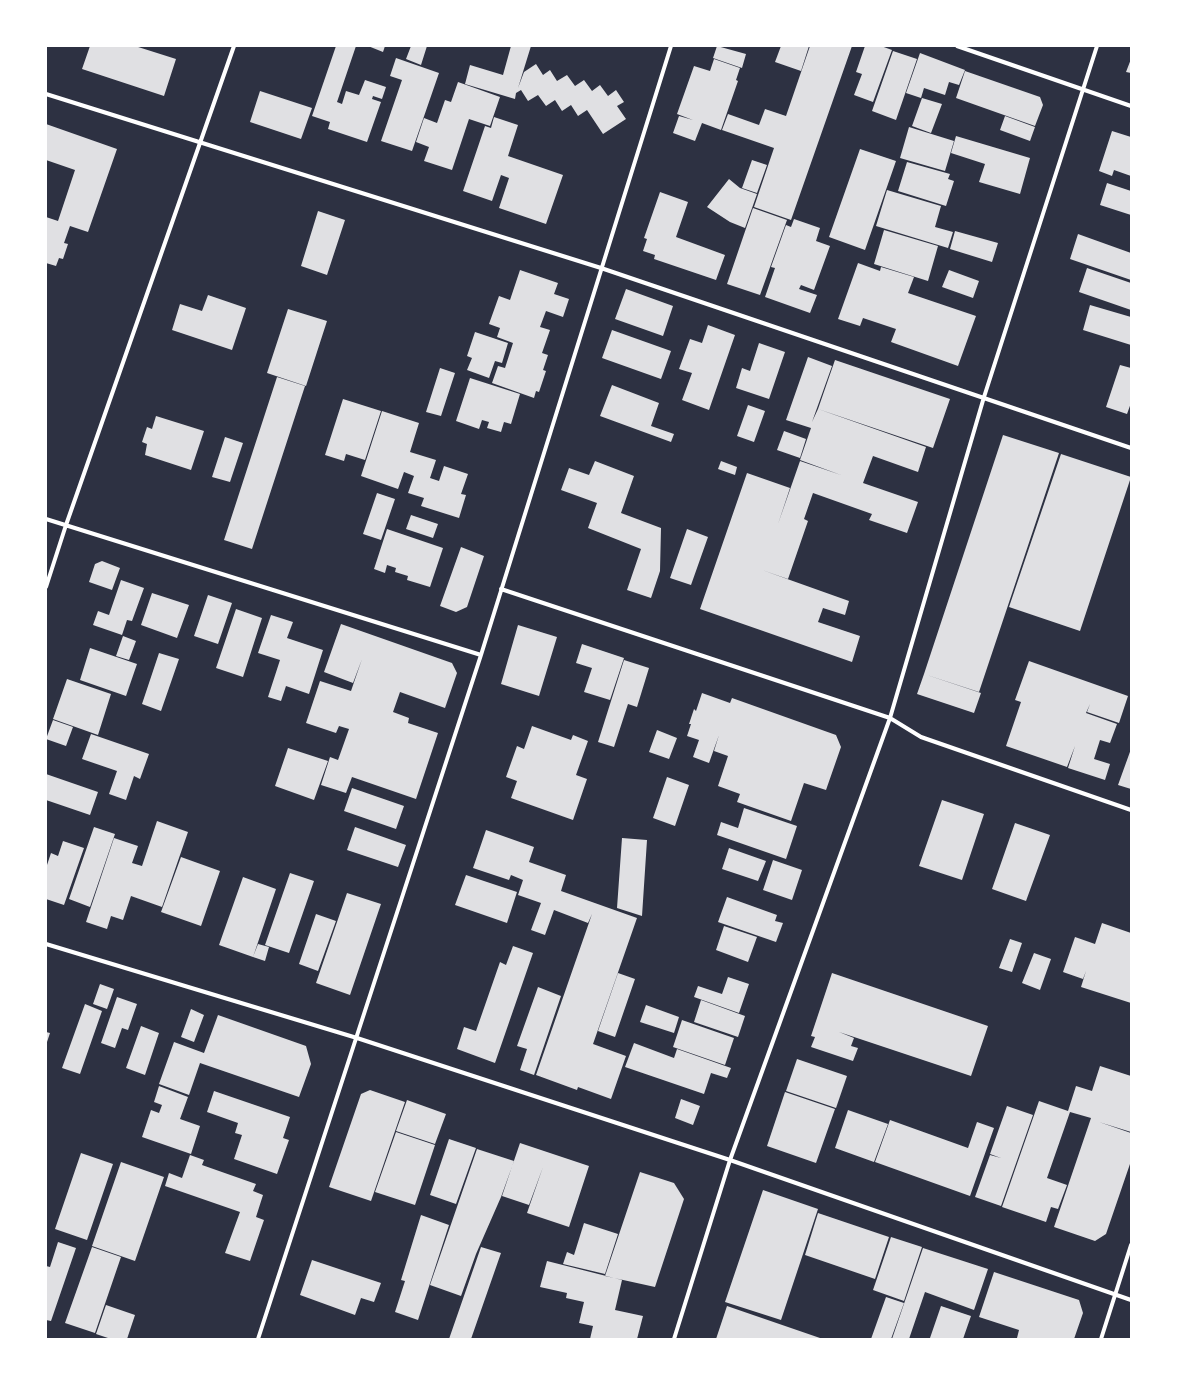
<!DOCTYPE html>
<style>
body{margin:0}
#map{position:relative;width:1177px;height:1385px;overflow:hidden;background:#2d3142;font-family:"Roboto Serif",serif}
canvas{display:block}
.frame{position:absolute;inset:0;border:47px solid #fff;pointer-events:none}
</style>
<div id="map">
<canvas width="1177" height="1385"></canvas>
<div class="frame"></div>
</div>
<script>
const context = document.querySelector('canvas').getContext('2d');
context.lineJoin = 'round';
function fill(path, color) {
  context.fillStyle = color;
  context.fill(path, 'evenodd');
}
function shape(rows) {
  const path = new Path2D();
  for (const r of rows) {
    path.moveTo(r[0], r[1]);
    for (let i = 2; i < r.length; i += 2) path.lineTo(r[i], r[i + 1]);
  }
  return path;
}
function trace(path, color, width, dash) {
  context.strokeStyle = color;
  context.lineWidth = width;
  context.lineCap = dash ? 'butt' : 'round';
  context.setLineDash(dash || []);
  context.stroke(path);
}
const building = shape([
 [90,46,135,46,176,59,164,96,82,69],
 [336,46,356,46,337,102,342,104,346,91,359,95,365,80,386,87,382,99,373,96,372,99,381,102,367,142,328,129,330,122,312,116],
 [368,46,385,46,383,52],
 [411,46,427,46,421,65,406,59],
 [511,46,531,46,518,88,524,72,536,64,543,75,550,70,557,81,567,75,575,86,584,80,592,91,600,85,608,96,616,90,624,102,617,106,626,119,603,134,587,110,578,116,571,105,562,111,555,100,546,106,538,95,528,101,521,90,516,93,515,99,465,84,470,65,503,75],
 [717,46,746,54,742,68,713,58],
 [781,46,809,46,801,71,775,62],
 [810,46,852,46,791,220,754,207,774,148,722,130,728,114,759,125,765,109,786,116],
 [865,46,881,46,892,50,873,102,854,95,862,74,856,72],
 [893,51,917,59,896,120,872,111],
 [920,53,965,70,959,85,949,82,945,95,924,88,921,98,906,93],
 [396,58,439,73,412,151,381,141,402,80,390,76],
 [714,59,740,68,736,80,738,81,721,130,702,123,695,141,673,133,679,116,693,120,677,114,694,66,710,71],
 [1131,59,1131,73,1126,72],
 [965,71,1040,97,1043,105,1035,126,956,98],
 [458,82,500,97,490,126,469,119,452,170,424,161,429,147,416,142,424,118,437,123,445,100,451,102],
 [260,91,312,108,301,139,250,122],
 [922,98,942,104,931,133,912,126],
 [1005,116,1035,127,1030,141,1000,130],
 [494,117,518,125,508,156,563,175,546,224,499,208,509,178,501,175,492,201,463,191,485,126,491,128],
 [46,124,117,149,88,232,70,226,64,243,68,244,63,259,59,258,56,266,46,263,46,217,58,221,75,170,46,160],
 [909,127,954,141,945,171,900,158],
 [1112,131,1131,137,1131,176,1114,170,1112,176,1099,171],
 [956,136,1030,158,1020,194,979,182,985,164,951,153],
 [860,149,896,161,865,250,829,237],
 [752,160,767,165,757,193,742,188],
 [907,162,950,174,948,179,954,181,946,206,898,191],
 [729,179,740,188,757,194,745,228,730,222,707,207],
 [1107,183,1131,191,1131,215,1100,205],
 [887,190,941,206,935,227,953,232,948,248,876,226],
 [660,192,688,202,676,237,725,255,716,280,654,259,655,255,643,251,647,239,644,238],
 [753,208,787,220,760,295,727,284],
 [318,211,345,220,327,275,301,266],
 [794,219,820,228,816,241,830,246,814,290,801,285,799,289,817,295,810,313,765,297,775,268,771,267,786,225,791,227],
 [884,230,938,246,928,281,874,264],
 [955,231,998,243,992,262,950,249],
 [1078,234,1131,253,1131,280,1070,259],
 [858,263,880,271,881,267,914,277,908,293,976,316,958,366,891,342,896,329,863,318,860,326,838,319],
 [1087,268,1131,283,1131,310,1079,292],
 [520,270,558,283,554,294,569,299,563,317,546,311,540,327,550,330,542,353,548,355,543,370,546,371,539,392,536,391,534,398,492,383,498,366,505,368,513,343,497,337,500,328,489,324,499,296,510,300],
 [949,270,979,281,973,298,942,287],
 [626,289,673,306,663,336,615,319],
 [208,295,246,308,232,350,172,330,180,304,202,311],
 [1090,305,1131,317,1131,345,1083,330],
 [288,309,327,321,306,386,267,373],
 [708,325,735,335,709,410,682,400,692,373,679,369,690,339,702,343],
 [612,330,671,351,661,379,602,358],
 [475,332,508,343,502,363,495,361,489,378,467,370,472,358,467,356],
 [759,343,785,352,769,399,736,388,742,368,750,371],
 [808,357,832,366,812,422,818,409,926,447,918,472,873,456,863,483,918,502,907,533,869,520,872,514,813,493,804,519,808,521,788,579,762,570,849,601,845,615,823,608,818,622,860,636,852,662,700,609,747,473,790,488,778,524,800,461,841,475,800,460,811,428,786,420],
 [835,360,950,399,933,448,818,409],
 [1120,365,1131,368,1131,403,1127,414,1106,407],
 [440,368,455,373,441,416,426,412],
 [277,377,305,386,252,549,224,540],
 [470,378,520,394,511,424,504,422,501,432,487,428,489,422,482,420,479,429,456,421],
 [612,385,659,403,651,426,674,434,671,442,600,416],
 [343,399,381,411,365,460,346,454,344,461,325,455],
 [748,405,765,411,754,442,737,436],
 [382,411,419,423,410,452,436,460,430,478,439,481,444,466,468,474,461,494,466,495,459,518,421,506,424,498,408,493,414,476,404,472,398,489,361,476],
 [156,416,204,431,191,470,145,455,147,444,142,442,147,427,152,429],
 [784,431,806,439,800,458,777,450],
 [1003,435,1059,453,979,692,924,674],
 [225,437,243,443,230,482,212,477],
 [1061,454,1131,477,1080,631,1009,607],
 [595,461,634,476,621,513,661,528,660,571,651,598,627,590,641,549,588,528,597,503,561,490,569,468,589,475],
 [721,461,737,467,735,475,718,469],
 [377,493,395,499,381,540,363,534],
 [411,515,438,524,433,538,406,529],
 [387,529,443,548,430,587,407,580,408,576,395,572,396,568,387,565,385,573,374,569],
 [687,529,708,537,691,585,670,578],
 [461,547,484,556,467,607,456,612,440,606],
 [102,561,120,568,112,590,89,582,95,564],
 [121,580,144,588,132,621,127,620,122,635,93,625,98,611,109,615],
 [152,593,189,605,177,638,141,625],
 [208,595,232,603,218,644,194,636],
 [236,609,262,618,243,677,216,668],
 [271,615,293,622,287,638,323,650,309,694,286,686,281,701,268,697,280,660,258,653],
 [341,624,452,663,457,673,445,708,400,692,393,712,409,718,408,723,438,733,416,799,352,777,346,793,321,785,330,757,338,760,349,729,339,726,336,733,306,723,320,681,351,691,362,659,353,683,324,672],
 [518,625,557,637,539,696,501,684],
 [123,636,136,641,129,660,116,656],
 [582,644,624,658,610,700,584,692,592,668,576,663],
 [90,648,137,664,126,696,80,680],
 [159,653,179,659,161,711,142,704],
 [624,660,649,668,637,707,628,704,614,747,598,742],
 [1029,661,1128,696,1119,723,1087,712,1090,704,1086,713,1117,724,1110,743,1100,740,1094,759,1110,764,1105,780,1068,768,1075,746,1067,767,1006,746,1021,702,1015,700],
 [924,674,981,693,974,713,917,694],
 [67,679,111,694,98,735,53,719],
 [702,693,730,703,732,698,836,735,841,747,826,790,804,783,791,821,737,802,740,794,718,786,728,756,714,751,719,735,709,763,693,757,699,740,687,736,691,724,689,724,694,709,696,711],
 [53,720,73,727,66,746,46,739],
 [532,726,571,740,573,735,588,741,576,775,587,779,573,820,511,798,517,781,506,777,517,746,524,749],
 [657,730,677,738,669,759,649,752],
 [91,734,149,754,140,779,134,776,126,800,109,794,117,771,82,759],
 [288,748,328,761,314,800,275,786],
 [1131,749,1131,789,1118,785],
 [46,774,98,792,90,815,46,800],
 [667,777,689,785,675,826,653,818],
 [352,788,404,806,396,829,344,811],
 [942,800,984,814,962,880,919,866],
 [744,808,797,826,786,859,717,835,721,822,738,828],
 [157,821,188,832,162,907,131,896,123,920,111,916,107,929,86,922,114,838,138,846,132,863,142,866],
 [1015,823,1050,835,1026,901,992,889],
 [94,827,115,834,90,907,69,899],
 [355,827,406,845,398,867,347,850],
 [486,830,534,847,529,862,566,875,561,891,637,918,593,1044,626,1056,611,1099,578,1087,577,1090,536,1075,592,914,588,923,554,910,545,935,531,930,541,903,518,895,523,880,511,875,509,880,473,868],
 [622,838,647,840,642,916,617,908],
 [63,841,84,848,64,905,46,899,46,868,51,853,58,856],
 [729,848,766,861,758,881,722,869],
 [181,857,220,871,201,926,161,912],
 [773,860,802,870,792,900,763,890],
 [290,873,314,881,289,953,265,945],
 [466,875,517,892,507,923,455,905],
 [243,877,276,889,253,957,219,945],
 [347,893,381,904,350,995,316,983],
 [727,897,777,915,775,921,783,923,776,942,718,922],
 [316,914,336,921,318,971,299,964],
 [1102,923,1131,933,1131,1003,1081,987,1086,971,1083,979,1063,972,1075,937,1095,944,1096,941,1122,950,1096,941],
 [724,926,757,937,748,962,716,950],
 [1010,939,1022,943,1012,972,999,968],
 [258,944,269,947,265,961,253,957],
 [513,946,533,953,495,1063,457,1049,464,1027,476,1031,500,962,506,965],
 [1034,953,1051,959,1040,990,1022,983],
 [618,973,635,979,615,1037,598,1031],
 [832,973,988,1026,971,1076,839,1032,854,1038,851,1046,858,1048,853,1061,811,1047,815,1037,811,1036],
 [728,977,749,984,739,1013,694,997,698,986,722,994],
 [100,984,114,989,107,1009,93,1004],
 [538,987,561,996,534,1075,520,1070,527,1049,517,1046],
 [117,997,137,1004,128,1030,122,1028,115,1048,101,1043],
 [701,1000,745,1016,738,1037,694,1022],
 [85,1004,102,1011,80,1074,62,1068],
 [646,1005,679,1017,674,1033,640,1022],
 [191,1009,204,1015,194,1042,181,1037],
 [218,1015,306,1046,311,1064,299,1097,200,1063,189,1095,159,1084,174,1042,204,1053],
 [682,1020,734,1038,725,1065,673,1047],
 [141,1026,159,1033,145,1075,126,1068],
 [46,1032,50,1033,46,1045],
 [634,1043,674,1058,677,1049,731,1068,727,1078,711,1073,704,1094,625,1067],
 [797,1059,847,1076,836,1108,786,1091],
 [1100,1066,1131,1076,1131,1132,1099,1122,1131,1133,1131,1161,1106,1234,1095,1241,1054,1227,1091,1118,1070,1112,1047,1178,1067,1185,1058,1209,1051,1207,1046,1222,1002,1207,1039,1101,1068,1111,1076,1086,1092,1091],
 [159,1086,188,1097,180,1119,200,1126,191,1154,142,1137,151,1110,159,1113,162,1105,154,1102],
 [370,1090,405,1102,371,1201,329,1187,361,1094],
 [214,1091,290,1117,283,1138,289,1140,277,1174,234,1159,242,1135,235,1133,238,1123,207,1112],
 [785,1092,835,1109,816,1163,767,1146],
 [681,1099,700,1106,693,1125,675,1118],
 [407,1100,446,1114,435,1144,396,1131],
 [1007,1106,1033,1115,1001,1206,975,1197,990,1155,1001,1158,990,1154],
 [848,1110,888,1124,874,1162,835,1148],
 [890,1120,968,1148,977,1122,994,1128,970,1196,875,1162],
 [396,1132,435,1145,415,1205,375,1192],
 [449,1139,476,1148,456,1204,430,1195],
 [520,1143,589,1166,569,1227,527,1213,543,1167,529,1205,502,1196],
 [477,1149,514,1161,501,1197,476,1254,461,1296,430,1285],
 [81,1153,113,1164,87,1240,55,1229],
 [190,1155,204,1160,202,1165,256,1184,253,1191,263,1195,256,1217,264,1220,250,1261,225,1253,240,1212,165,1186,169,1173,182,1178],
 [121,1162,164,1177,135,1261,92,1246],
 [640,1172,674,1183,684,1199,655,1287,605,1276],
 [763,1190,818,1209,781,1320,725,1302],
 [818,1213,889,1237,875,1279,805,1255],
 [421,1215,449,1225,418,1320,395,1312,405,1281,401,1280],
 [584,1223,618,1234,605,1274,563,1264,567,1252,574,1255],
 [891,1237,922,1247,904,1301,873,1290],
 [58,1242,76,1248,51,1321,46,1320,46,1266,50,1267],
 [92,1247,121,1257,95,1333,65,1323],
 [481,1247,501,1253,471,1339,449,1339],
 [923,1248,988,1269,974,1310,925,1292,909,1339,892,1339],
 [312,1260,381,1283,374,1302,361,1298,355,1315,300,1295],
 [547,1261,622,1280,615,1310,643,1316,637,1339,590,1339,593,1326,579,1323,584,1302,566,1298,567,1293,540,1287],
 [994,1272,1079,1300,1083,1313,1074,1339,1019,1339,1017,1338,1019,1330,979,1317],
 [886,1297,904,1303,891,1339,871,1339],
 [106,1305,135,1315,127,1339,111,1339,96,1334],
 [727,1306,820,1338,820,1339,716,1339],
 [941,1306,971,1316,963,1339,930,1338]
]);
const minor = shape([
 [957,46,1131,106],
 [46,94,601,268,1131,448],
 [46,519,481,655],
 [46,587,66,525,234,46],
 [501,589,890,718,921,737,1131,810],
 [46,944,357,1038,730,1160,1131,1300],
 [258,1339,481,655,671,46],
 [674,1339,730,1160,890,718,984,397,1097,46],
 [1101,1339,1131,1245]
]);
fill(building, '#e0e0e3');
trace(minor, '#fff', 4);
</script>
